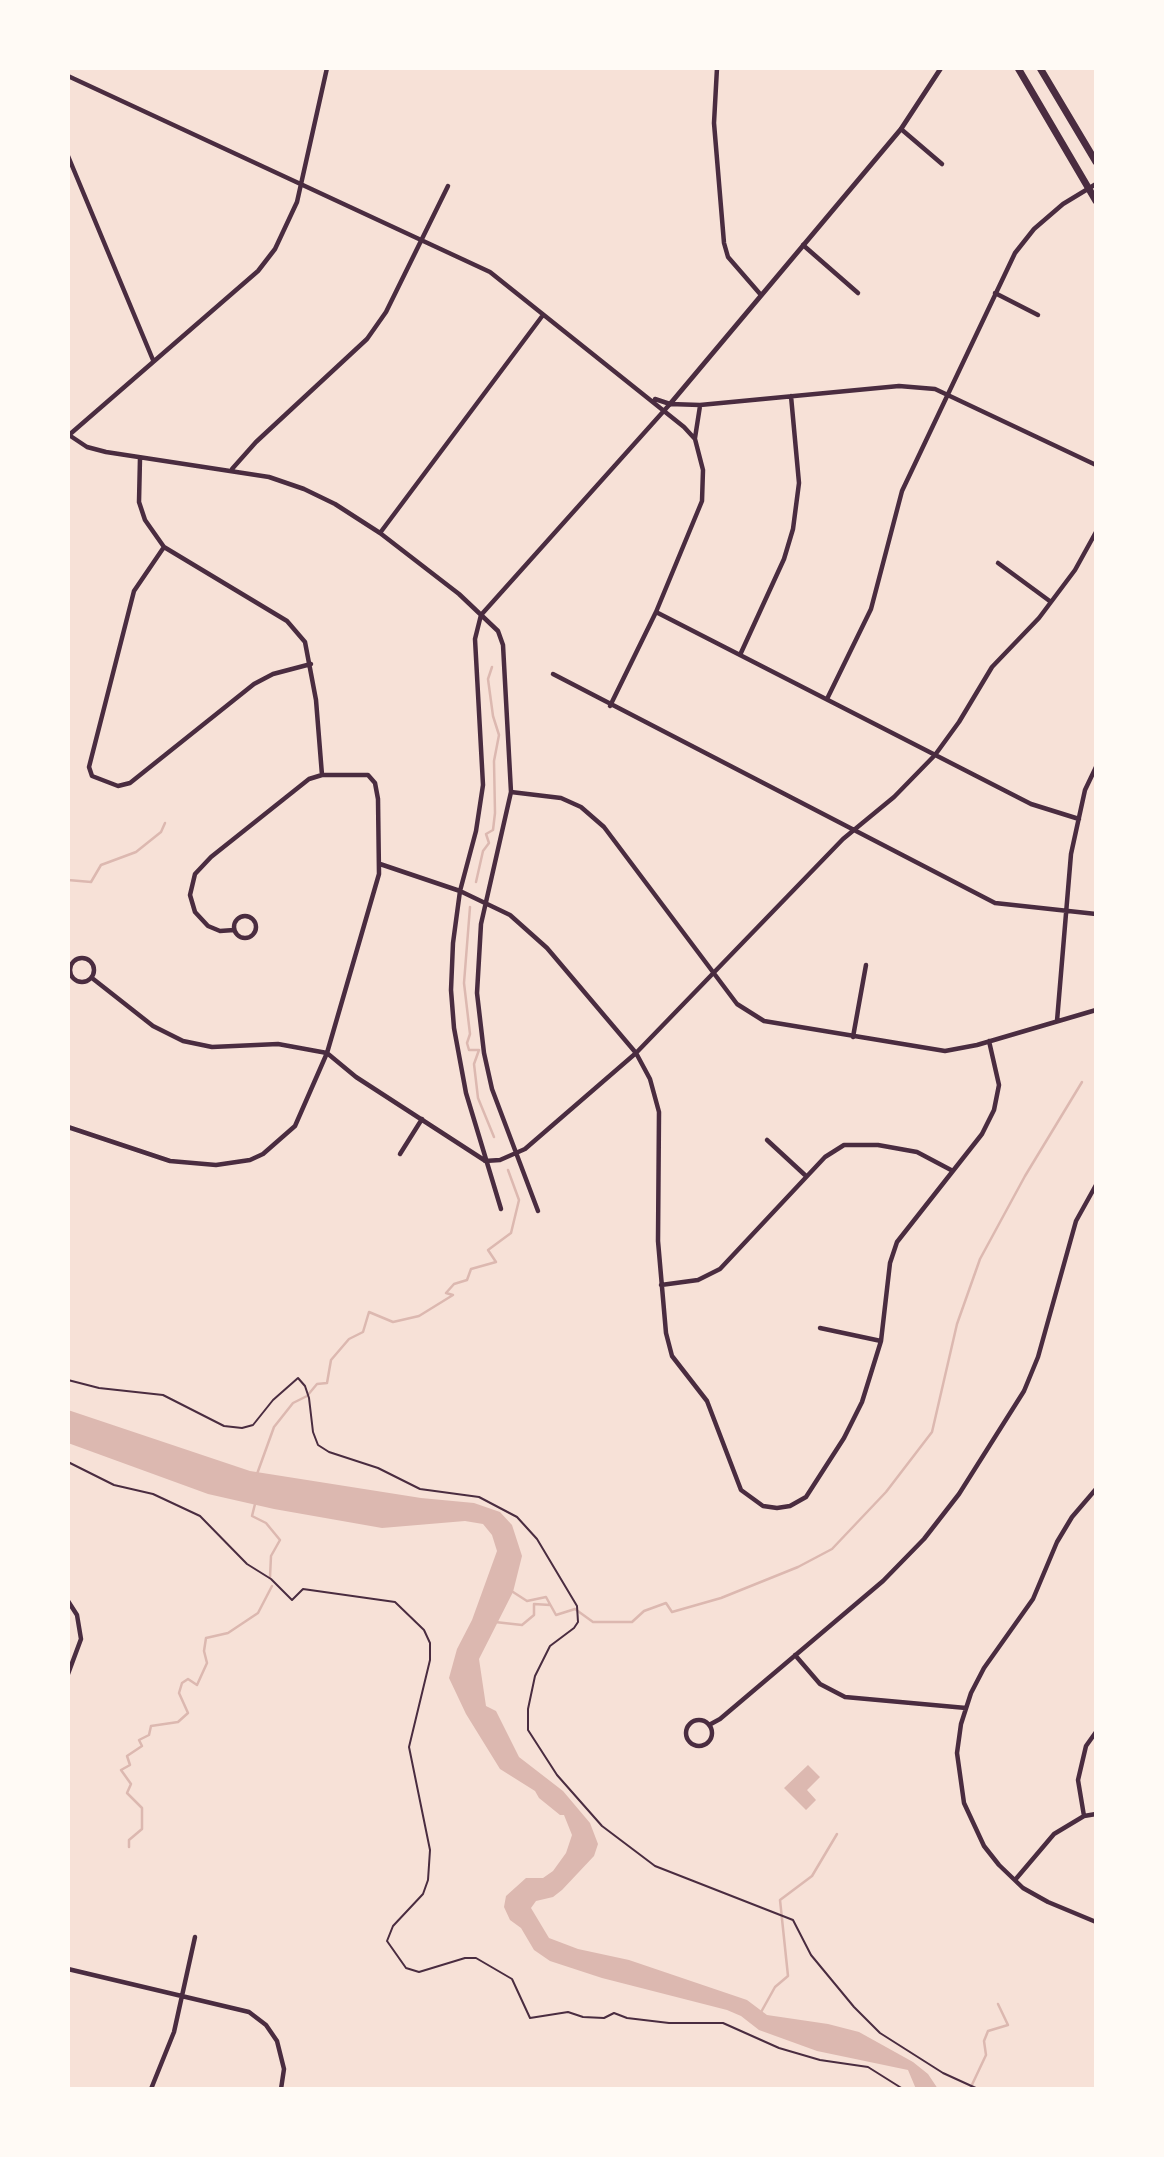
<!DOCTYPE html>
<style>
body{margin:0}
#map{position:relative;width:1164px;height:2157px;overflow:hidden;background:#f7e1d7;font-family:Cabin,sans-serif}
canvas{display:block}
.frame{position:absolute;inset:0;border:70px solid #fffaf5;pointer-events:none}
</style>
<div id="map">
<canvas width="1164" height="2157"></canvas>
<div class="frame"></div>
</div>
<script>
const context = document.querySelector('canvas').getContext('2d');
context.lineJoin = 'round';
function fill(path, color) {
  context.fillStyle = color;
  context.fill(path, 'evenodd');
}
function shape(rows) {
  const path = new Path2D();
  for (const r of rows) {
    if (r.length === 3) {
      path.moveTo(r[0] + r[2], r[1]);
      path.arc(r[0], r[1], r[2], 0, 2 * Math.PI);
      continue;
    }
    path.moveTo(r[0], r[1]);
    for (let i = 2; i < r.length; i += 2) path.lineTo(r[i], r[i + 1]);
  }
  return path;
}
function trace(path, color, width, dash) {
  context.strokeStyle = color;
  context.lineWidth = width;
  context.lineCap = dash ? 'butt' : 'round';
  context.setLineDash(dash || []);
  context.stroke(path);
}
const water = shape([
 [68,1410,250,1471,421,1498,474,1503,500,1512,512,1525,522,1556,513,1592,479,1659,486,1706,496,1711,519,1757,563,1791,590,1823,598,1844,594,1856,562,1890,553,1897,536,1901,531,1908,549,1938,578,1949,629,1960,747,2000,767,2015,828,2024,859,2032,913,2062,928,2074,938,2089,916,2089,908,2070,817,2051,759,2030,741,2016,727,2010,602,1978,550,1961,534,1950,521,1928,510,1920,504,1907,506,1896,526,1878,543,1878,553,1871,566,1853,572,1835,564,1815,560,1815,539,1798,535,1791,500,1769,466,1714,449,1678,457,1649,472,1620,497,1551,492,1535,483,1524,465,1521,382,1528,274,1509,208,1494,68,1443],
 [808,1765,820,1777,807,1790,816,1800,806,1810,784,1788]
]);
const stream = shape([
 [68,880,91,882,101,865,136,852,161,832,165,823],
 [476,882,483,851,489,843,486,834,493,830,495,813,494,761,499,735,493,716,488,679,492,667],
 [470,907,464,983,470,1034,467,1043,469,1050,479,1050,474,1064,478,1098,494,1137],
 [257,1474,274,1427,293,1403,307,1396,317,1384,327,1383,331,1360,349,1339,363,1332,369,1312,393,1322,419,1316,453,1295,446,1293,454,1284,467,1280,471,1269,496,1262,488,1250,511,1233,519,1200,508,1170],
 [256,1500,252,1516,266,1523,280,1540,271,1556,270,1577],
 [513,1592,527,1601,546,1597,556,1615,575,1609,593,1622,632,1622,644,1611,666,1603,672,1612,721,1598,798,1567,832,1549,886,1492,932,1432,957,1324,980,1259,1025,1176,1082,1082],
 [495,1622,522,1625,534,1615,534,1604,550,1605],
 [129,1847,129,1840,142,1829,142,1808,127,1793,131,1784,121,1770,130,1765,127,1756,142,1746,139,1740,149,1735,151,1726,178,1722,188,1713,179,1693,182,1683,188,1679,197,1685,207,1663,204,1651,206,1638,228,1633,258,1613,272,1586],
 [760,2014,775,1987,788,1976,780,1900,812,1876,837,1834],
 [970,2089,986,2055,984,2041,988,2031,1008,2025,998,2004]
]);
const path = shape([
 [68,1380,99,1388,163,1395,224,1426,242,1428,253,1425,273,1400,298,1378,305,1386,309,1398,313,1432,318,1445,329,1452,378,1468,420,1489,479,1497,517,1517,537,1539,577,1606,578,1622,574,1628,550,1646,535,1676,528,1709,528,1730,557,1775,602,1826,655,1866,793,1920,811,1955,854,2007,880,2033,943,2073,978,2089],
 [68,1462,114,1485,153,1494,200,1516,247,1564,271,1579,292,1600,303,1589,395,1602,424,1630,430,1643,430,1660,409,1747,430,1850,428,1880,423,1894,393,1926,387,1941,406,1968,419,1972,465,1958,476,1958,512,1979,530,2018,568,2012,583,2017,604,2018,614,2013,627,2018,669,2023,723,2023,779,2048,820,2060,868,2067,903,2089]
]);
const minor = shape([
 [717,68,714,123,724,243,728,257,761,295],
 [68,76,490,272,684,427,695,439,703,470,702,501,656,612,610,706],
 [901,129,942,164],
 [68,156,153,360],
 [803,245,858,293],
 [995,293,1038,315],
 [655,399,670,404,700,405,899,386,935,389,1096,465],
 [69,435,87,447,106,452,269,477,304,489,335,504,380,533,459,594,498,631,503,645,511,792,481,924,477,993,484,1053,492,1089,538,1211],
 [69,435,258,271,275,249,297,202,327,68],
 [695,438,700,406],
 [140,458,139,502,145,520,164,547,287,621,305,642,316,700,322,775],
 [232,469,256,442,367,339,386,312,448,186],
 [380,533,543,315],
 [164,547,134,591,89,767,92,776,118,786,130,783,254,684,273,674,311,664],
 [998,563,1051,602],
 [656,612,1031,804,1079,819],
 [740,655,784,559,793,529,799,483,791,396],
 [553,674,995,903,1096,914],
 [827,699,871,609,902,491,1015,253,1034,229,1063,204,1096,184],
 [511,792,561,798,581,807,604,827,737,1004,764,1021,945,1051,977,1045,1096,1010],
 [380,864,460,891,510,915,547,948,636,1053,650,1079,659,1112,658,1241,666,1333,672,1356,707,1401,741,1490,763,1506,777,1508,790,1506,806,1497,844,1438,862,1402,881,1341,890,1263,897,1242,982,1134,994,1110,999,1085,989,1041],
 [245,927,11],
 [82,970,12],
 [92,978,153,1026,183,1041,212,1047,278,1044,327,1053,356,1077,484,1160],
 [1057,1021,1071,854,1085,790,1096,767],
 [853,1037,866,965],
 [68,1127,170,1161,216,1165,250,1160,263,1154,295,1126,327,1053,379,874,378,799,375,783,368,775,322,775,309,779,211,857,195,874,190,895,195,912,208,926,220,931,234,930],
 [767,1140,806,1176],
 [400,1154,422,1119],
 [485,1161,500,1160,525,1149,636,1053,843,839,894,797,935,755,959,722,992,667,1039,618,1075,570,1096,532],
 [501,1209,466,1093,454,1028,451,990,453,943,460,891,476,831,483,785,475,639,481,615,670,404],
 [661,1285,698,1280,720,1269,825,1157,844,1145,878,1145,917,1152,951,1170],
 [820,1328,881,1341],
 [1096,1489,1072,1517,1057,1542,1033,1599,984,1668,971,1693,961,1724,957,1753,964,1803,984,1846,999,1865,1023,1888,1048,1902,1096,1922],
 [68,1601,77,1615,81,1639,68,1674],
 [795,1655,820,1684,845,1697,966,1708],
 [699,1733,13],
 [709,1725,720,1719,883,1581,924,1539,959,1494,1024,1391,1038,1357,1076,1221,1096,1185],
 [1084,1816,1078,1780,1086,1746,1096,1732],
 [1015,1880,1054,1834,1084,1816,1096,1814],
 [68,1969,249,2012,266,2025,277,2041,284,2069,281,2089],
 [151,2089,174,2032,195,1937]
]);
const tertiary = shape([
 [670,404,901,129,941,68]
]);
const primary = shape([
 [1018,68,1096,201],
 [1040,68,1096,162]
]);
fill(water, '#dcb8b0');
trace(stream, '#dcb8b0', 2.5);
trace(path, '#4a2c40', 2);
trace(minor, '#4a2c40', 4.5);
trace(tertiary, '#4a2c40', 5);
trace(primary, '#4a2c40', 7);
</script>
